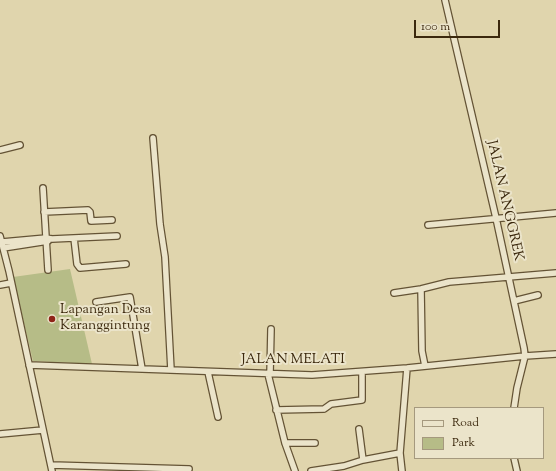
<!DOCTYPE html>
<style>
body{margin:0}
#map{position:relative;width:556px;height:471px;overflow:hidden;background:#e0d5ad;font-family:"Sorts Mill Goudy",serif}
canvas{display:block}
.legend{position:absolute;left:414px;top:407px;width:130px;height:52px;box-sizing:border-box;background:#ebe4ca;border:1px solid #a5997e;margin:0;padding:5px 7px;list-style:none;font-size:12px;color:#3b280d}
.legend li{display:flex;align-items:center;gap:8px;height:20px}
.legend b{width:20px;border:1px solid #a5997e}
.scale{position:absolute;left:414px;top:20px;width:86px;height:18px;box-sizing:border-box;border:2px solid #3b280d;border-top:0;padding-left:5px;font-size:12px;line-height:14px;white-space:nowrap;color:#3b280d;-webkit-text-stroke:3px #ebe4ca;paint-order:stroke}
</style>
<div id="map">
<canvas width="556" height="471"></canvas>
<ul class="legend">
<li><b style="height:5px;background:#ebe4ca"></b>Road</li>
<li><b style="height:11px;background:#b6bc87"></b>Park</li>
</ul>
<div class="scale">100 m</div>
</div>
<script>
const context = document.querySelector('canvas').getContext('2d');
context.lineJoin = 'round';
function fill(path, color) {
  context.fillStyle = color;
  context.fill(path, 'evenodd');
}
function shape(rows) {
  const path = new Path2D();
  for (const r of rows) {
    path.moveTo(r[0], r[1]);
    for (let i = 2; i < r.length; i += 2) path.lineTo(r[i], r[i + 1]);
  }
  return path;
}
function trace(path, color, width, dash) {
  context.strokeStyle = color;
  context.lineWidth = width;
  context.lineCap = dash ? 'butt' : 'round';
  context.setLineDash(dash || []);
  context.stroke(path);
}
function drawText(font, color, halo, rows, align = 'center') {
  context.font = font + ' "Sorts Mill Goudy",serif';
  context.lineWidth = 4;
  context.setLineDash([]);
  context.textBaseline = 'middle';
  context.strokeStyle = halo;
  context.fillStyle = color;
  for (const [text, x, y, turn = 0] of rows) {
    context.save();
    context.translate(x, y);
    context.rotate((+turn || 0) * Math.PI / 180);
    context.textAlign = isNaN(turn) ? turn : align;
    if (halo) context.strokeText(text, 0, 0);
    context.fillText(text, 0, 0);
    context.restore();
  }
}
const green = shape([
 [70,269,92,364,33,361,13,277]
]);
const street = shape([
 [445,0,496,218,524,348,525,356,517,388,514,408],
 [153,138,160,224,165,257,171,370],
 [0,150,20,145],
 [43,188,48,270],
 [44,212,88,210,90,212,91,221,112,220],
 [428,225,556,213],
 [0,236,9,271,52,471],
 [74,238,77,264,80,268,126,264],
 [2,242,46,238,52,239,117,236],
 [3,248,48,241],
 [0,285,11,283],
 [421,289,422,351,425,366],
 [394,293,421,289,449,282,556,273],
 [514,301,538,295],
 [96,302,130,297,142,369],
 [29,365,312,375,407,368,525,356,556,354],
 [208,372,218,417],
 [268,374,285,443,295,471],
 [270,374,271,329],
 [276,410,324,409,331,404,362,400,362,372],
 [359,429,363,460],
 [0,434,43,430],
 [285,443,315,443],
 [514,458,517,471],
 [51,465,189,469],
 [311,471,344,466,363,460,400,453],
 [402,471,400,453,407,368]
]);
const markers = [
 [52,319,4,"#8f2418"]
];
const streetNames = [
 ["JALAN ANGGREK",504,201,77],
 ["JALAN MELATI",293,361]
];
const poiNames = [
 ["Lapangan Desa",60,311],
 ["Karanggintung",60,327]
];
fill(green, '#b6bc87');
trace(street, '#645335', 8);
trace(street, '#ebe4ca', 5.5);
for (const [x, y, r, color] of markers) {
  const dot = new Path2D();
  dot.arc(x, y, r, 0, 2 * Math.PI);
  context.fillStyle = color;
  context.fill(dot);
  trace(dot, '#ebe4ca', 1.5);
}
drawText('14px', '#3b280d', '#ebe4ca', streetNames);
drawText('14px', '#3b280d', '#ebe4ca', poiNames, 'left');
</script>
